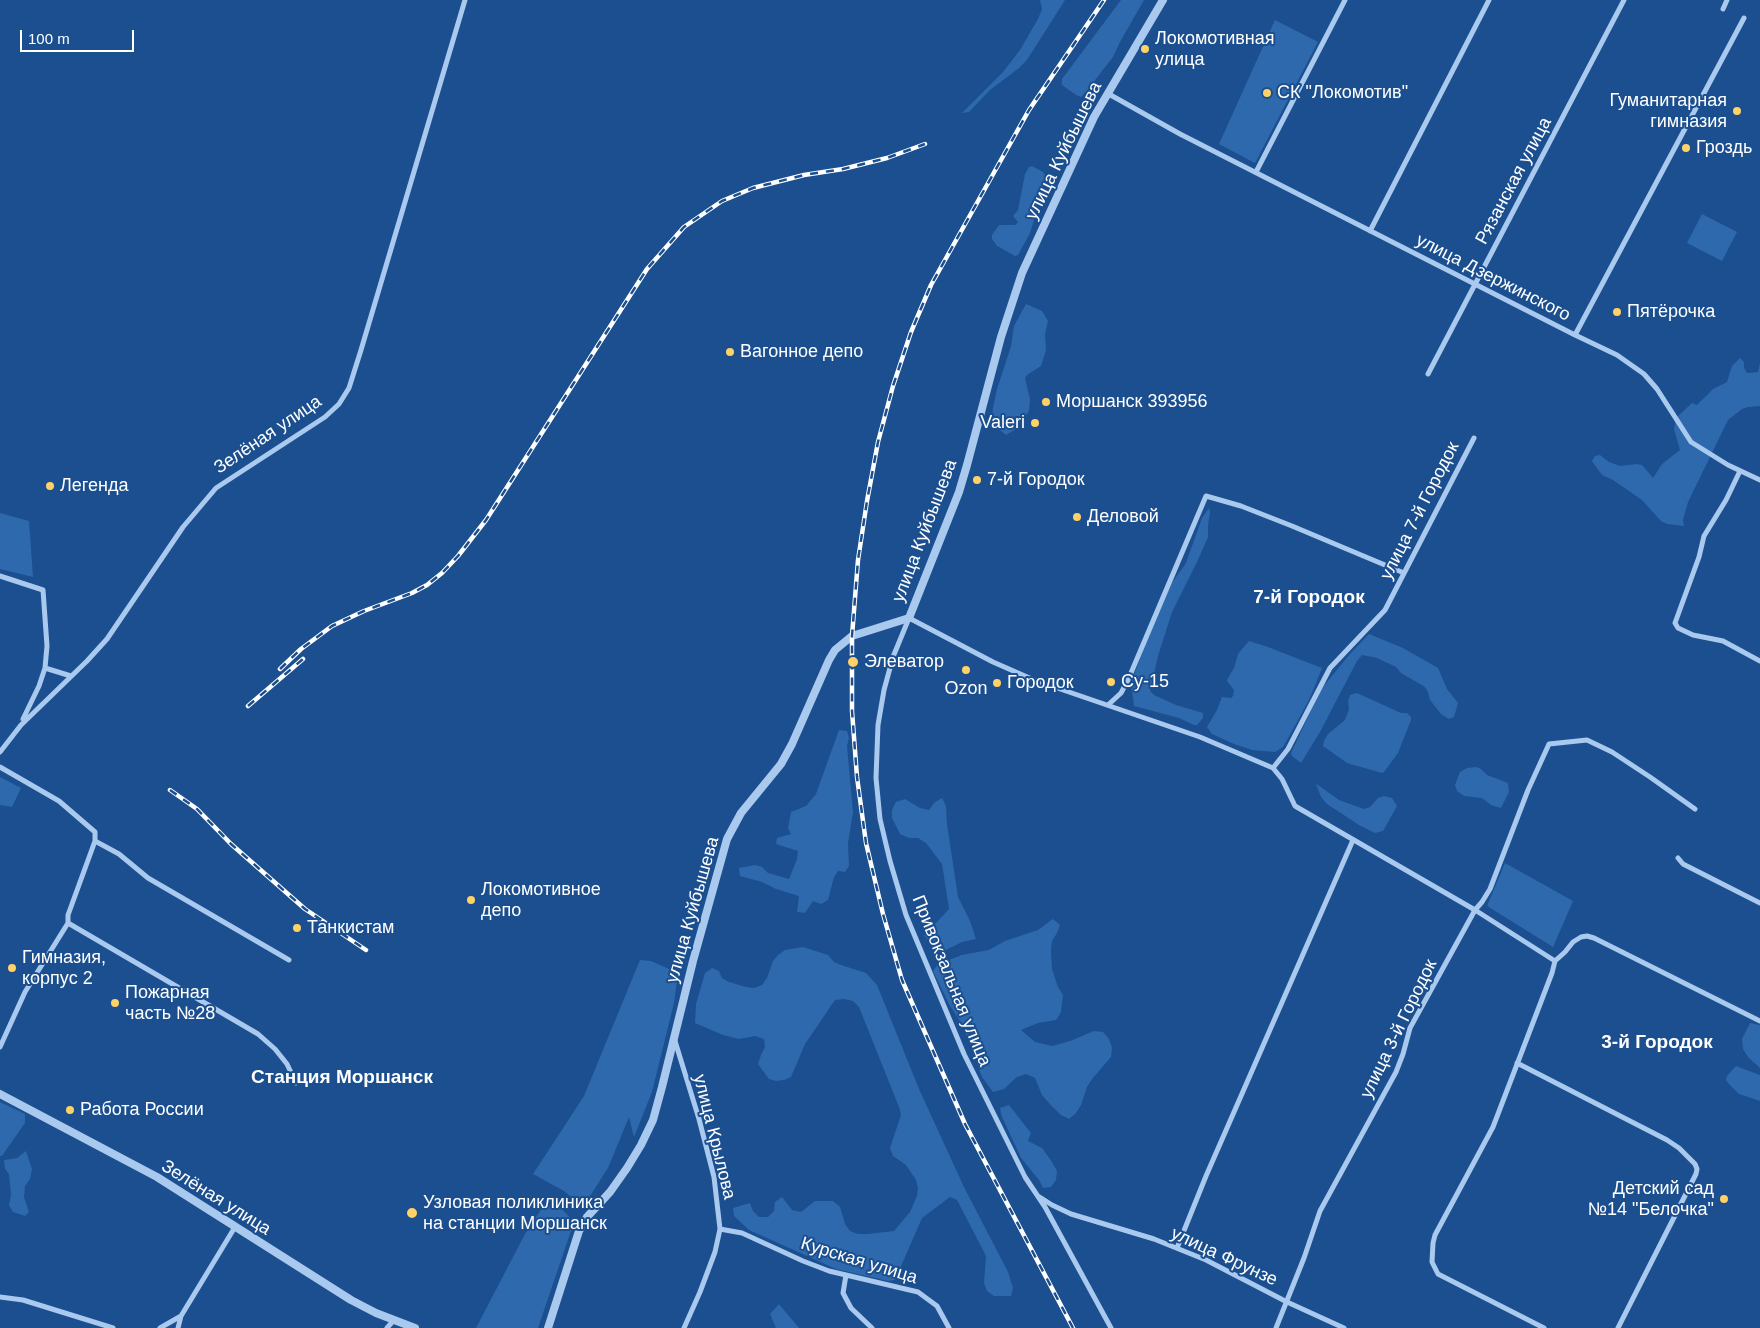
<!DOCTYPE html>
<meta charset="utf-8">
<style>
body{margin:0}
#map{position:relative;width:1760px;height:1328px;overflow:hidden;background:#1b4f8f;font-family:Arial,sans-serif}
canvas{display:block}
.scale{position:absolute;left:20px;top:30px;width:114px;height:22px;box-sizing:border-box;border:2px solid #fff;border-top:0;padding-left:6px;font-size:15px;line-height:18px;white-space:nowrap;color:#fff;-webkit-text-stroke:4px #1b4f8f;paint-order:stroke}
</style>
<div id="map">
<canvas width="1760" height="1328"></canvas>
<div class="scale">100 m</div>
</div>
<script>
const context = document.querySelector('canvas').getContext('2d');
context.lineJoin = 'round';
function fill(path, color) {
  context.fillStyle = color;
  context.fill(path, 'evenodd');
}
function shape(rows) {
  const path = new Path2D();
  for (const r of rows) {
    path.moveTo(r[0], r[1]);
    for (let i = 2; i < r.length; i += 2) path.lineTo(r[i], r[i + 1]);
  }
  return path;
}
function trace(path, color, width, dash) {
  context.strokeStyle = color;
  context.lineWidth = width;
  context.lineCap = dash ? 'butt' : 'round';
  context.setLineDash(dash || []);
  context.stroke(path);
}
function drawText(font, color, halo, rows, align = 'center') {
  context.font = font + ' Arial,sans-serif';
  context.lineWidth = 4;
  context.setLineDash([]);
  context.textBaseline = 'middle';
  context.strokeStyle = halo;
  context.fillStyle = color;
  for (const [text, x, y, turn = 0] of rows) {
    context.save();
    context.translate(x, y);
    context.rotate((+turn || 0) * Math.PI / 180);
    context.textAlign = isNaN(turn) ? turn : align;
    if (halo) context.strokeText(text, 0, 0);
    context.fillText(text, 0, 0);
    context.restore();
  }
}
const green = shape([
 [1040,0,1065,0,1027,60,1019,68,990,90,969,112,962,113,1003,72,1020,50,1038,19,1042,9],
 [1121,0,1144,0,1120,42,1113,57,1085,93,1081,97,1076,95,1062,85,1062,79],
 [1275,20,1318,42,1255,163,1219,144],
 [1032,166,1043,172,1045,176,1045,184,1034,208,1034,220,1030,233,1018,255,1015,256,997,246,992,239,992,235,999,225,1015,225,1018,222,1013,216,1018,210,1025,174,1029,167],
 [1702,214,1737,232,1722,261,1687,243],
 [1026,304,1042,311,1048,321,1045,334,1046,350,1041,366,1027,375,1025,378,1030,399,1029,411,1016,429,1006,435,994,425,992,417,993,408,997,389,1011,346,1014,326],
 [1740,358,1744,362,1744,368,1747,373,1758,372,1760,363,1760,406,1748,407,1742,409,1728,420,1688,502,1683,520,1684,526,1667,524,1661,521,1642,500,1613,480,1602,475,1592,461,1595,456,1600,455,1609,462,1620,466,1637,464,1642,465,1653,478,1662,464,1680,450,1674,429,1676,418,1692,403,1697,405,1713,389,1727,382,1732,366],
 [1209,508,1210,513,1208,525,1208,537,1197,562,1172,612,1158,656,1150,691,1154,695,1176,705,1203,713,1203,718,1197,725,1194,725,1179,718,1134,706,1131,683,1147,640,1172,583,1186,563,1202,518],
 [0,513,29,521,33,577,0,569],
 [1369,634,1403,648,1438,668,1447,689,1458,703,1454,717,1449,719,1441,714,1430,700,1428,692,1425,687,1401,673,1396,667,1377,658,1362,655,1357,661,1320,732,1301,763,1292,756,1291,753,1318,696,1322,688,1350,654],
 [1249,641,1268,647,1322,668,1310,698,1286,742,1283,747,1275,752,1252,750,1234,744,1212,734,1207,727,1217,710,1222,697,1231,698,1233,696,1234,690,1227,681,1228,678,1234,668,1238,654],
 [1357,693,1401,713,1407,713,1411,717,1411,720,1398,753,1384,772,1382,773,1347,763,1323,746,1324,741,1328,734,1345,720,1349,709,1348,701,1350,695],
 [839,730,847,731,849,738,847,746,853,812,848,843,849,866,845,872,838,871,834,877,828,900,821,904,813,901,805,913,797,912,799,896,776,889,762,882,740,876,739,868,755,865,762,867,768,873,789,879,797,859,798,851,776,844,777,838,791,834,788,828,791,812,806,806,816,794],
 [1476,767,1481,769,1487,775,1508,783,1509,792,1501,808,1491,805,1482,798,1464,796,1457,791,1455,785,1460,772,1467,768],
 [0,777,21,788,12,807,0,805],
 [1316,784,1318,785,1339,800,1364,809,1370,807,1378,798,1384,796,1392,798,1397,806,1383,831,1375,833,1359,825,1327,804,1321,797],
 [942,798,946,806,947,824,958,897,970,921,976,939,962,942,946,950,937,948,924,936,929,928,936,923,949,909,942,864,926,843,918,838,909,838,900,834,892,818,892,810,896,802,905,799,920,808,929,810,934,803],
 [1505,863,1573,901,1553,947,1487,906],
 [1053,919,1060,925,1057,933,1052,941,1051,950,1052,969,1058,987,1063,995,1061,1012,1056,1020,1038,1023,1021,1030,1035,1042,1052,1046,1070,1041,1094,1031,1103,1032,1109,1039,1112,1048,1111,1057,1092,1079,1087,1087,1081,1105,1076,1113,1069,1119,1061,1115,1048,1102,1042,1095,1035,1078,1026,1074,1017,1077,1004,1089,993,1092,982,1077,963,1026,949,1004,933,971,938,964,962,955,989,950,1005,941,1038,930],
 [803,947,828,955,834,962,841,965,866,973,877,985,919,1089,964,1187,1008,1272,1013,1288,1011,1296,994,1296,987,1291,984,1283,986,1256,957,1200,950,1197,922,1218,895,1280,888,1281,836,1269,749,1230,734,1216,733,1208,750,1203,753,1211,759,1217,768,1217,774,1211,775,1202,782,1197,792,1210,801,1212,815,1201,833,1201,840,1207,845,1224,850,1231,858,1234,867,1234,894,1231,910,1212,917,1196,918,1188,916,1180,906,1165,893,1156,890,1148,901,1115,899,1107,859,1007,853,1001,844,999,835,1000,805,1044,791,1077,784,1080,776,1081,769,1079,758,1064,761,1055,765,1047,764,1039,755,1036,739,1039,723,1035,695,1023,696,1004,705,973,712,968,719,971,722,978,729,982,746,987,754,988,762,985,767,978,773,961,778,955,785,950],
 [640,960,651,961,678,973,674,1003,652,1092,634,1137,629,1117,608,1168,583,1207,564,1191,533,1174,584,1096],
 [1750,1023,1760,1025,1760,1068,1748,1057,1743,1049,1742,1039],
 [1736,1066,1760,1075,1760,1101,1739,1094,1729,1084,1726,1080,1727,1076],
 [0,1102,25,1114,25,1123,2,1156,0,1156],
 [1009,1105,1031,1133,1028,1141,1042,1148,1052,1162,1057,1171,1056,1180,1051,1187,1043,1188,1039,1180,1021,1158,1002,1117,1000,1108],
 [26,1151,32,1169,30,1179,25,1186,24,1197,29,1212,25,1216,13,1212,9,1205,11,1195,9,1174,5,1169,4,1160,17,1158],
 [550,1196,574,1222,538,1328,476,1328,525,1234],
 [779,1304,799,1328,776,1328,770,1314]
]);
const minor = shape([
 [1723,9,1727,0],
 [1107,93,1180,134,1575,335,1744,18],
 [1256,172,1345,0],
 [1370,231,1489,0],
 [1575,335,1617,355,1644,374,1657,389,1691,442,1728,465,1760,480],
 [1428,374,1624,0],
 [1740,471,1726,500,1704,536,1699,557,1675,623,1678,628,1693,635,1723,641,1760,661],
 [0,576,43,590,47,646,45,668,39,686,23,719],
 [45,668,71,676],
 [1108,705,1121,693,1128,680,1206,496,1241,506,1292,526,1404,573],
 [0,752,21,725,87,661,107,639,183,527,216,488,325,417,339,404,349,388,361,350,465,0],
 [0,767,59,801,95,832,95,841,68,915,68,923,25,992,0,1047],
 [1273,768,1288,749,1330,668,1385,610,1474,438],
 [95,841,119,854,148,878,289,960],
 [1678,858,1683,864,1760,903],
 [68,923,258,1034,275,1049,287,1064,296,1083],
 [1555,961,1565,952,1573,942,1581,937,1587,936,1594,938,1760,1021],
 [675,1041,699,1119,714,1177,720,1229,715,1252,700,1292,684,1328],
 [1517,1063,1667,1140,1679,1148,1695,1164,1697,1169,1696,1174,1618,1328],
 [1038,1196,1052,1205,1071,1214,1154,1239,1206,1260,1287,1302,1344,1328],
 [720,1229,742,1233,803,1261,829,1271,918,1292,937,1306,949,1328],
 [1177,1248,1206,1176,1353,840],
 [846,1275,843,1293,851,1308,872,1328],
 [0,1297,23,1300,113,1328],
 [160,1328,181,1316],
 [178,1328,181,1316,235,1227],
 [387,1328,394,1320],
 [1111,1328,1045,1207,1025,1177,964,1054,906,915,890,861,880,819,876,778,878,725,884,690,893,657,909,618,993,662,1034,680,1200,737,1273,768,1282,779,1295,806,1475,910,1555,961],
 [1276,1328,1304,1258,1320,1211,1396,1072,1403,1054,1410,1028,1475,910,1482,902,1490,889,1528,790,1549,744,1587,740,1612,752,1650,777,1695,809],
 [1544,1328,1438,1274,1432,1262,1433,1243,1435,1235,1493,1127,1552,973,1555,961]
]);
const tertiary = shape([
 [0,1094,157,1177,351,1300,376,1313,415,1328],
 [548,1328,579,1231,587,1217,610,1192,627,1168,641,1145,653,1120,662,1087,693,961,727,839,741,813,781,764,792,744,829,660,835,650,852,636,909,618,959,492,967,465,1001,337,1022,273,1094,117,1163,0]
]);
const rail = shape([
 [280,669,301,649,332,626,364,611,412,593,427,585,442,573,458,556,486,520,647,269,684,227,722,201,753,188,804,175,843,169,887,158,925,144],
 [248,706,303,659],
 [170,790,197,809,231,844,305,909,366,950],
 [1073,1328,965,1124,902,980,883,914,866,843,857,777,852,711,852,636,858,560,867,501,878,442,893,386,911,332,931,285,1029,110,1104,0]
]);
const markers = [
 [1145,49,5,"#ffd166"],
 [1267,93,5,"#ffd166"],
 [1737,111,5,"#ffd166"],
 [1686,148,5,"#ffd166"],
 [1617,312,5,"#ffd166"],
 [730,352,5,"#ffd166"],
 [1046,402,5,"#ffd166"],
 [1035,423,5,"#ffd166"],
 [977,480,5,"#ffd166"],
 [50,486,5,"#ffd166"],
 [1077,517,5,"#ffd166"],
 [853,662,6,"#ffd166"],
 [966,670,5,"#ffd166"],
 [1111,682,5,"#ffd166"],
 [997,683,5,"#ffd166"],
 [471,900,5,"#ffd166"],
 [297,928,5,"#ffd166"],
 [12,968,5,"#ffd166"],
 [115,1003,5,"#ffd166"],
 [70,1110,5,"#ffd166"],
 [1724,1199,5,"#ffd166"],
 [412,1213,6,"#ffd166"]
];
const poiNames = [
 ["Локомотивная",1155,39],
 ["улица",1155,60],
 ["СК \"Локомотив\"",1277,93],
 ["Гуманитарная",1727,101,"right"],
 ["гимназия",1727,122,"right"],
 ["Гроздь",1696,148],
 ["Пятёрочка",1627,312],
 ["Вагонное депо",740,352],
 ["Моршанск 393956",1056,402],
 ["Valeri",1025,423,"right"],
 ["7-й Городок",987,480],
 ["Легенда",60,486],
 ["Деловой",1087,517],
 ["Элеватор",864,662],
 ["Су-15",1121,682],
 ["Городок",1007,683],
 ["Ozon",966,689,"center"],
 ["Локомотивное",481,890],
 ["депо",481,911],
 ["Танкистам",307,928],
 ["Гимназия,",22,958],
 ["корпус 2",22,979],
 ["Пожарная",125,993],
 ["часть №28",125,1014],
 ["Работа России",80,1110],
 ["Детский сад",1714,1189,"right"],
 ["№14 \"Белочка\"",1714,1210,"right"],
 ["Узловая поликлиника",423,1203],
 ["на станции Моршанск",423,1224]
];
const streetNames = [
 ["улица Куйбышева",1064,151,-64],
 ["Рязанская улица",1514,181,-62],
 ["улица Дзержинского",1493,278,27],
 ["Зелёная улица",268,435,-34],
 ["улица 7-й Городок",1420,511,-63],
 ["улица Куйбышева",925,531,-69],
 ["улица Куйбышева",693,910,-74],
 ["Привокзальная улица",951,981,68],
 ["улица 3-й Городок",1399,1029,-64],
 ["улица Крылова",714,1137,76],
 ["Зелёная улица",216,1198,32],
 ["улица Фрунзе",1224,1257,25],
 ["Курская улица",859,1261,17]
];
const neighbourhoodNames = [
 ["7-й Городок",1309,598],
 ["3-й Городок",1657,1043],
 ["Станция Моршанск",342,1078]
];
fill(green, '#2e69ad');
trace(minor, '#a9c9ee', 5);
trace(tertiary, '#a9c9ee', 8);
trace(rail, '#fff', 4.5);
trace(rail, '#1b4f8f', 2.5, [8]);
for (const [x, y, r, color] of markers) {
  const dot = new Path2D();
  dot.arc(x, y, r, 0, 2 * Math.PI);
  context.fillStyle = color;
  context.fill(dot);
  trace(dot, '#1b4f8f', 2);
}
drawText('18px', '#fff', '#1b4f8f', poiNames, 'left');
drawText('18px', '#fff', '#1b4f8f', streetNames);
drawText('bold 19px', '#fff', '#1b4f8f', neighbourhoodNames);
</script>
